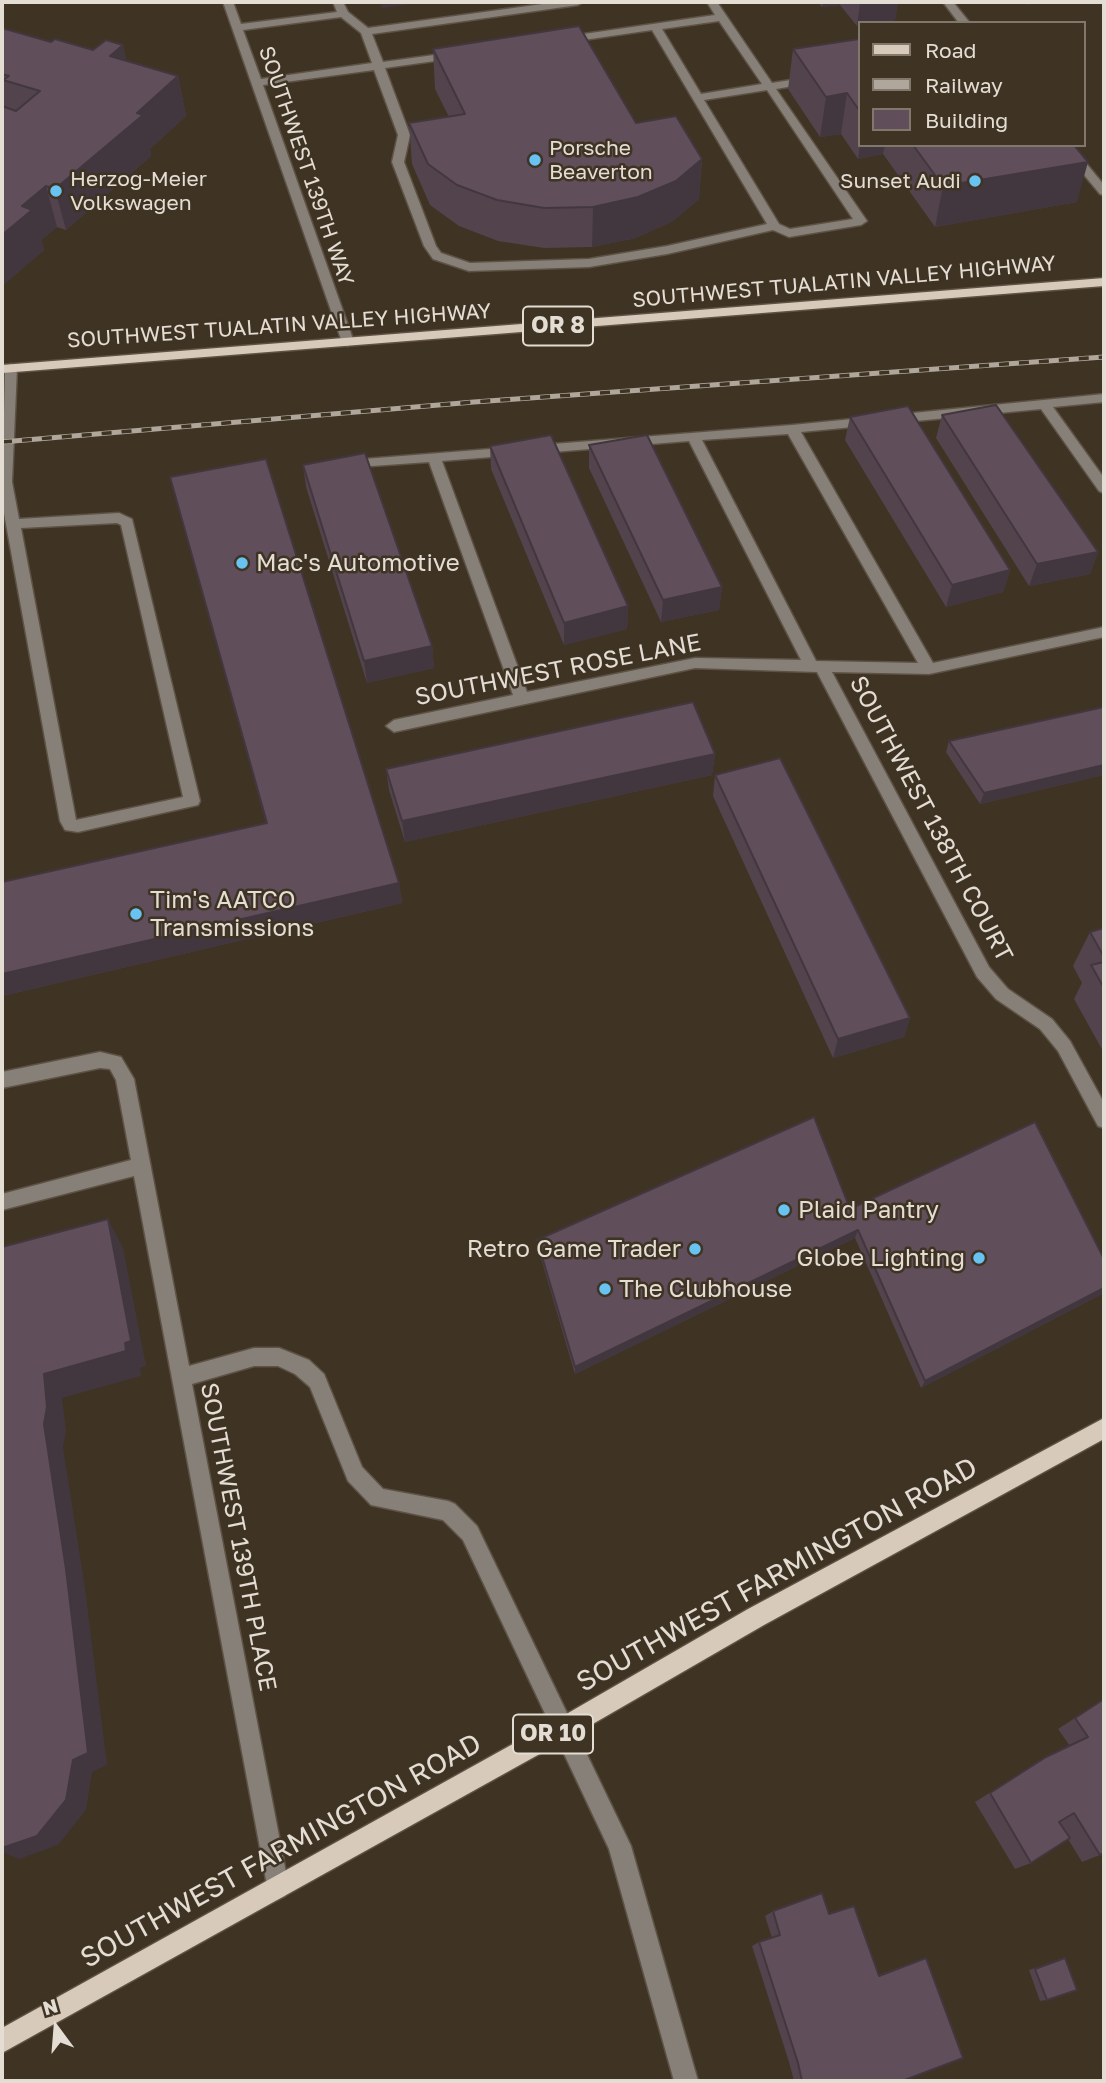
<!DOCTYPE html>
<style>
body{margin:0}
#map{position:relative;width:1106px;height:2083px;overflow:hidden;background:#3f3324;font-family:"Golos Text",sans-serif}
canvas{display:block}
.frame{position:absolute;inset:0;border:4px solid #e4ddd3;pointer-events:none}
.legend{position:absolute;left:858px;top:21px;width:228px;height:126px;box-sizing:border-box;background:#3f3324;border:2px solid #81776a;margin:0;padding:9px 12px;list-style:none;font-size:21px;color:#e4ddd3}
.legend li{display:flex;align-items:center;gap:14px;height:35px}
.legend b{width:35px;border:2px solid #81776a}
.north{position:absolute;left:21px;top:1992px;width:70px;height:70px;-webkit-text-stroke:5px #3f3324;paint-order:stroke;rotate:344deg;font-size:19px;font-weight:700;line-height:28px;text-align:center;color:#e4ddd3}
.north::after{content:'';display:block;margin:auto;width:24px;height:32px;background:#e4ddd3;clip-path:polygon(50% 0,100% 100%,50% 72%,0 100%)}
</style>
<div id="map">
<canvas width="1106" height="2083"></canvas>
<div class="frame"></div>
<ul class="legend">
<li><b style="height:9px;background:#d7caba"></b>Road</li>
<li><b style="height:9px;background:#b0a79c"></b>Railway</li>
<li><b style="height:19px;background:#604e5a"></b>Building</li>
</ul>
<div class="north">N</div>
</div>
<script>
const context = document.querySelector('canvas').getContext('2d');
context.lineJoin = 'round';
function shape(rows) {
  const path = new Path2D();
  for (const r of rows) {
    path.moveTo(r[0], r[1]);
    for (let i = 2; i < r.length; i += 2) path.lineTo(r[i], r[i + 1]);
  }
  return path;
}
function trace(path, color, width, dash) {
  context.strokeStyle = color;
  context.lineWidth = width;
  context.lineCap = dash ? 'butt' : 'round';
  context.setLineDash(dash || []);
  context.stroke(path);
}
function fill(path, color) {
  context.fillStyle = color;
  context.fill(path, 'evenodd');
}
function drawText(font, color, halo, rows, align = 'center') {
  context.font = font + ' "Golos Text",sans-serif';
  context.lineWidth = 5;
  context.setLineDash([]);
  context.textBaseline = 'middle';
  context.strokeStyle = halo;
  context.fillStyle = color;
  for (const [text, x, y, turn = 0] of rows) {
    context.save();
    context.translate(x, y);
    context.rotate((+turn || 0) * Math.PI / 180);
    context.textAlign = isNaN(turn) ? turn : align;
    if (halo) context.strokeText(text, 0, 0);
    context.fillText(text, 0, 0);
    context.restore();
  }
}
const minor = shape([
 [223,2,233,2,241,24,337,12,333,2,343,2,348,12,368,28,557,2,583,2,578,5,372,34,383,62,456,52,461,55,456,58,385,68,410,135,404,162,436,246,441,253,470,263,589,259,667,246,767,224,652,30,563,43,558,40,563,37,715,15,707,2,717,2,772,83,859,69,859,75,776,89,867,221,861,225,789,237,773,230,667,254,589,267,469,271,433,259,424,246,392,162,398,135,374,70,263,85,354,342,348,346,343,345,223,2],
 [341,17,361,33,372,63,261,79,243,30,341,17],
 [719,21,762,84,701,94,662,29,719,21],
 [767,90,853,219,790,229,779,224,704,100,767,90],
 [943,2,953,2,970,23,959,23,943,2],
 [1059,145,1071,145,1104,185,1104,195,1100,194,1059,145],
 [11,364,17,368,12,482,19,519,119,513,132,519,200,801,198,805,78,832,65,830,60,821,2,502,5,368,11,364],
 [117,523,121,525,183,797,76,820,21,528,117,523],
 [1104,394,1104,402,1053,407,1104,478,1104,493,1099,491,1041,409,801,432,933,663,1104,627,1104,637,929,674,832,672,989,967,1008,989,1052,1019,1070,1041,1104,1103,1104,1128,1098,1126,1058,1051,1040,1029,996,999,977,977,817,672,695,668,394,732,386,726,394,720,513,695,429,462,344,468,337,464,339,461,792,425,1104,394],
 [788,434,918,663,816,661,702,440,788,434],
 [689,441,801,660,695,658,527,692,442,461,689,441],
 [100,1052,121,1057,134,1079,189,1366,254,1348,279,1348,309,1360,324,1374,362,1467,383,1489,448,1501,455,1504,477,1526,631,1846,698,2081,674,2081,609,1849,463,1540,443,1520,371,1505,348,1481,310,1387,295,1374,278,1366,254,1366,192,1384,289,1888,285,1896,277,1900,269,1896,134,1176,2,1210,2,1194,131,1160,116,1080,110,1069,100,1068,2,1088,2,1072,100,1052]
]);
const major = shape([
 [1104,278,1104,286,2,373,2,365,1104,278],
 [1104,1418,1104,1439,764,1625,572,1736,2,2053,2,2028,556,1720,748,1609,1104,1418]
]);
const rail = shape([
 [2,442,474,402,1104,357]
]);
const wall = shape([
 [818,2,898,2,895,20,876,23,859,23,857,26,840,5,822,7],
 [2,28,51,42,93,50,123,45,126,60,178,76,186,116,150,149,151,156,66,230,57,227,41,240,44,250,2,286],
 [859,39,859,145,1074,145,1077,202,935,227,883,154,858,159,841,134,820,137,788,89,793,49],
 [433,49,636,123,702,159,699,199,673,221,636,238,592,247,544,248,498,241,459,226,430,205,412,164,409,123,449,117,435,89],
 [942,415,1098,552,1090,574,1029,586,936,438],
 [850,417,1010,570,1003,592,946,607,845,440],
 [589,445,722,587,719,610,661,622,589,468],
 [490,446,628,606,627,629,564,645,491,469],
 [303,465,432,646,434,668,367,683,306,487],
 [170,477,399,883,402,903,2,996,2,882,266,823],
 [1104,707,1104,775,980,804,946,752,949,741],
 [715,754,712,775,405,842,389,790,386,769],
 [715,775,910,1018,904,1037,833,1058,713,796],
 [1104,928,1104,1053,1074,999,1082,983,1073,966,1090,932],
 [850,1209,1104,1259,1104,1293,921,1388,855,1238,575,1374,538,1248,537,1240],
 [1104,1699,1100,1855,1082,1862,1068,1839,1031,1863,1015,1869,975,1802,1046,1757,1070,1746,1058,1729],
 [773,1911,829,1914,879,1975,914,1962,926,1958,902,2081,794,2081,789,2062,752,1946,759,1942,772,1938,765,1916],
 [1065,1958,1047,2000,1040,2001,1029,1970]
]);
const shadedWall = shape([
 [381,2,426,2,382,8],
 [823,2,841,2,840,5,822,7],
 [869,2,898,2,895,20,876,23,859,23,859,25,857,26,860,3],
 [1027,2,1046,2,1027,5],
 [123,45,131,85,110,56],
 [178,76,186,116,150,149,151,156,66,230,55,189,137,113],
 [847,93,841,134,820,137,826,97],
 [860,145,885,145,883,154,858,159],
 [702,159,699,199,673,221,636,238,592,247,593,207],
 [1088,162,1077,202,935,227,943,186],
 [46,186,57,227,41,240,44,250,2,286,2,235,22,206],
 [1098,552,1090,574,1029,586,1037,564],
 [1010,570,1003,592,946,607,952,585],
 [722,587,719,610,661,622,663,600],
 [628,606,627,629,564,645,564,623],
 [432,646,434,668,367,683,364,661],
 [715,754,712,775,405,842,402,821],
 [1104,765,1104,775,980,804,984,793],
 [399,883,402,903,2,996,2,974],
 [910,1018,904,1037,833,1058,838,1039],
 [108,1219,123,1248,146,1366,140,1368,141,1376,62,1398,66,1431,63,1447,85,1588,107,1765,92,1772,86,1810,58,1845,19,1859,2,1852,2,1848,44,1424,44,1374,125,1343],
 [858,1230,855,1238,575,1374,575,1367],
 [1104,1288,1104,1293,921,1388,925,1381]
]);
const building = shape([
 [579,26,636,123,676,116,702,159,676,181,638,197,593,207,544,208,497,200,457,185,428,164,409,123,465,114,433,49,579,26],
 [2,28,51,42,55,39,93,50,106,40,123,45,110,56,178,76,137,113,143,115,55,189,46,186,22,206,32,210,2,235,2,106,16,111,40,91,3,80,9,76,2,74,2,28],
 [859,39,859,110,847,93,826,97,793,49,859,39],
 [913,145,1074,145,1088,162,943,186,913,145],
 [996,405,1098,552,1037,564,942,415,996,405],
 [908,406,1010,570,952,585,850,417,908,406],
 [551,435,628,606,564,623,490,446,551,435],
 [647,435,722,587,663,600,589,445,647,435],
 [365,453,432,646,364,661,303,465,365,453],
 [266,459,399,883,2,974,2,882,267,823,170,477,266,459],
 [693,702,715,754,402,821,386,769,693,702],
 [1104,707,1104,765,984,793,949,741,1104,707],
 [780,758,910,1018,838,1039,715,775,780,758],
 [1104,928,1104,957,1090,932,1104,928],
 [1104,962,1104,988,1091,965,1104,962],
 [814,1117,850,1209,1035,1122,1104,1259,1104,1288,925,1381,858,1230,575,1367,537,1240,814,1117],
 [108,1219,131,1341,125,1343,126,1351,44,1374,47,1407,44,1424,66,1569,88,1753,73,1760,66,1800,37,1836,2,1848,2,1247,108,1219],
 [1104,1699,1104,1853,1100,1855,1074,1813,1059,1822,1070,1838,1031,1863,990,1793,1046,1757,1088,1737,1075,1718,1104,1699],
 [822,1893,829,1914,854,1906,879,1976,926,1958,963,2058,902,2081,802,2081,798,2063,759,1942,780,1935,773,1911,822,1893],
 [1065,1958,1077,1990,1047,2000,1035,1969,1065,1958]
]);
const markers = [
 [535,160,7,"#69c3f1"],
 [975,181,7,"#69c3f1"],
 [56,191,7,"#69c3f1"],
 [242,563,7,"#69c3f1"],
 [136,914,7,"#69c3f1"],
 [784,1210,7,"#69c3f1"],
 [695,1249,7,"#69c3f1"],
 [979,1258,7,"#69c3f1"],
 [605,1289,7,"#69c3f1"]
];
const farPoinames = [
 ["Porsche",549,148],
 ["Beaverton",549,172],
 ["Herzog-Meier",70,179],
 ["Volkswagen",70,203],
 ["Sunset Audi",961,181,"right"]
];
const farStreetnames = [
 ["SOUTHWEST 139TH WAY",306,166,71],
 ["SOUTHWEST TUALATIN VALLEY HIGHWAY",844,282,-5],
 ["SOUTHWEST TUALATIN VALLEY HIGHWAY",279,326,-4]
];
const shields = [
 [558,326,70],
 [553,1734,80]
];
const shieldNames = [
 ["OR 8",558,326],
 ["OR 10",553,1734]
];
const poiNames = [
 ["Mac's Automotive",256,563],
 ["Tim's AATCO",150,900],
 ["Transmissions",150,928],
 ["Plaid Pantry",798,1210],
 ["Retro Game Trader",681,1249,"right"],
 ["Globe Lighting",965,1258,"right"],
 ["The Clubhouse",619,1289]
];
const streetNames = [
 ["SOUTHWEST ROSE LANE",558,670,-11],
 ["SOUTHWEST 138TH COURT",931,819,62],
 ["SOUTHWEST 139TH PLACE",238,1537,79]
];
const nearStreetnames = [
 ["SOUTHWEST FARMINGTON ROAD",777,1575,-29],
 ["SOUTHWEST FARMINGTON ROAD",281,1851,-29]
];
trace(minor, '#5d5244', 3);
trace(major, '#5d5244', 3);
fill(minor, '#878079');
fill(major, '#d7caba');
trace(rail, '#b0a79c', 5);
trace(rail, '#3f3324', 3.5, [10]);
fill(wall, '#53434d');
fill(shadedWall, '#43373f');
fill(building, '#604e5a');
trace(building, '#43373f', 2);
for (const [x, y, r, color] of markers) {
  const dot = new Path2D();
  dot.arc(x, y, r, 0, 2 * Math.PI);
  context.fillStyle = color;
  context.fill(dot);
  trace(dot, '#3f3324', 2.5);
}
drawText('21px', '#e4ddd3', '#3f3324', farPoinames, 'left');
drawText('21px', '#e4ddd3', '#3f3324', farStreetnames);
for (const [x, y, w] of shields) {
  const box = new Path2D();
  box.roundRect(x - w / 2, y - 19.5, w, 39, 5);
  context.fillStyle = '#3f3324';
  context.fill(box);
  trace(box, '#e4ddd3', 2);
}
drawText('bold 23px', '#e4ddd3', null, shieldNames);
drawText('24px', '#e4ddd3', '#3f3324', poiNames, 'left');
drawText('24px', '#e4ddd3', '#3f3324', streetNames);
drawText('28px', '#e4ddd3', '#3f3324', nearStreetnames);
</script>
